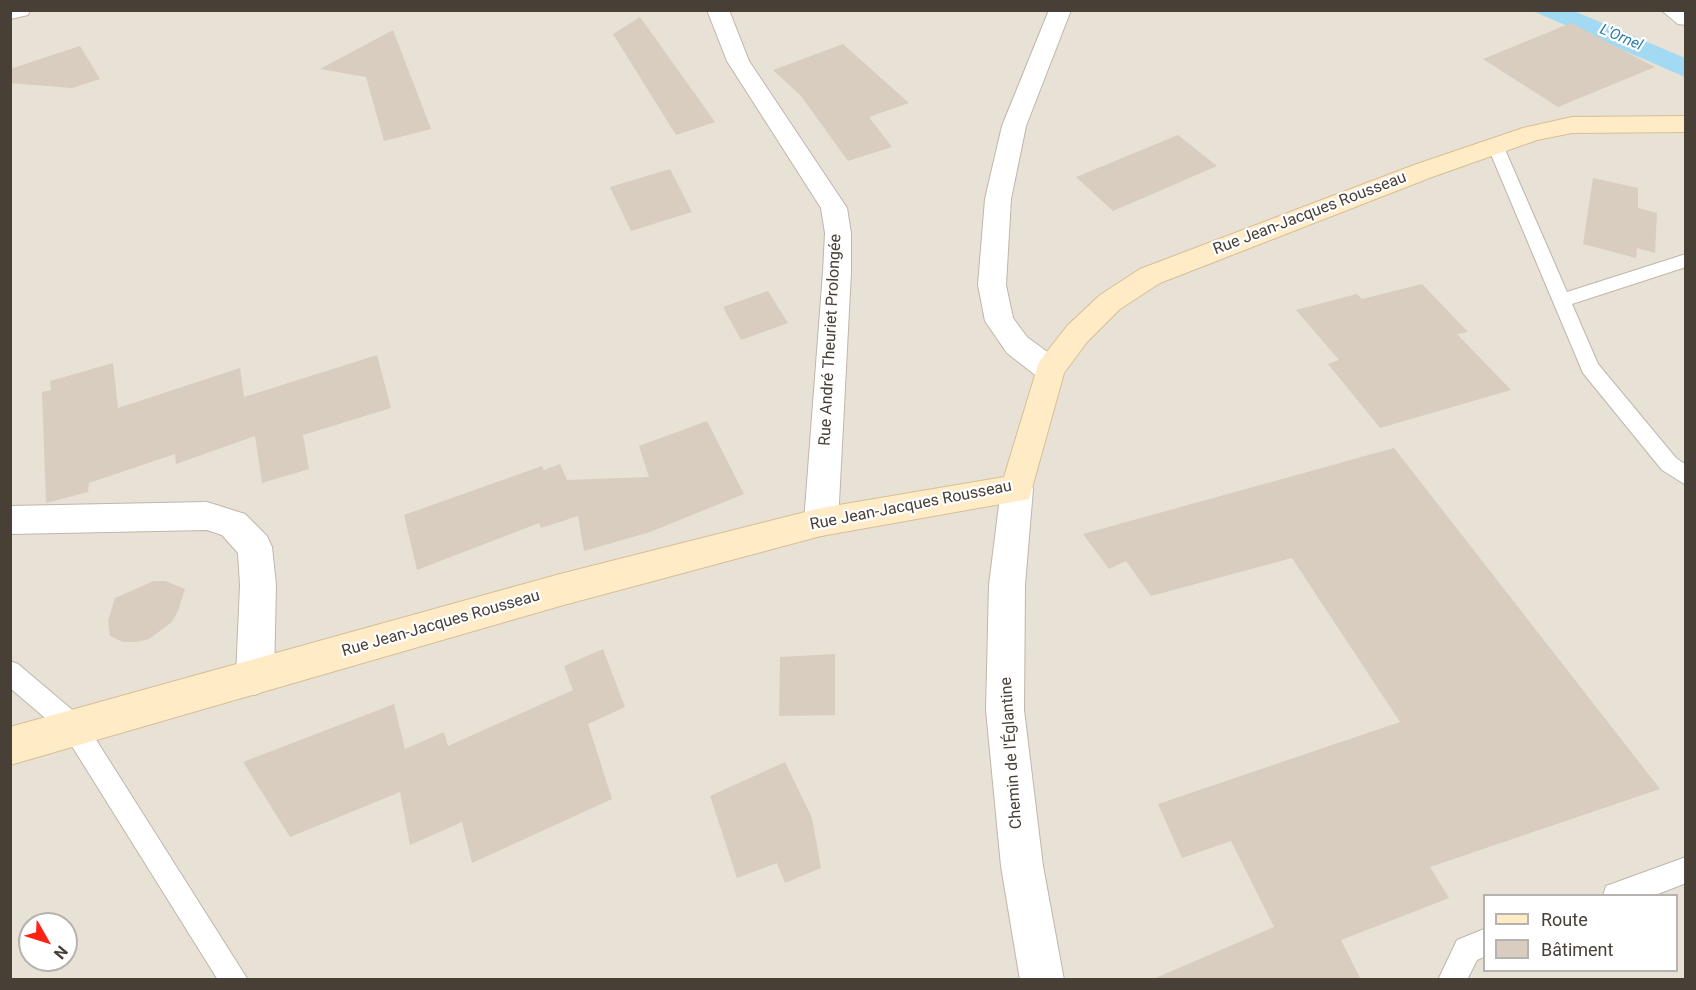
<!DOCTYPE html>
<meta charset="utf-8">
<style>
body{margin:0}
#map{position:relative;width:1696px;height:990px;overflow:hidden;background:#f4efe8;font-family:Roboto,sans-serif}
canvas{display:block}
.frame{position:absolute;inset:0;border:12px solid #483f36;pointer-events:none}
.legend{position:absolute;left:1483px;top:894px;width:195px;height:78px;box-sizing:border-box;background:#fff;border:2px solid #b6b2af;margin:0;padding:8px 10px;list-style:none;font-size:18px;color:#483f36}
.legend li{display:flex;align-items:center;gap:12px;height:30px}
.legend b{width:30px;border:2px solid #b6b2af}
.north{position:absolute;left:18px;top:912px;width:60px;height:60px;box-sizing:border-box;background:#fff;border:2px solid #b6b2af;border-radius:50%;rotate:129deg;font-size:16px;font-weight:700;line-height:24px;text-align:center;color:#483f36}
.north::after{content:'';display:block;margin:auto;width:21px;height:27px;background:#ff2114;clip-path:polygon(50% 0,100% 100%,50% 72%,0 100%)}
</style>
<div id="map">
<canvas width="1696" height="990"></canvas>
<div class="frame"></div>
<ul class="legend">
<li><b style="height:8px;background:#ffecc7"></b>Route</li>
<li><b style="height:16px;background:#d9cdbf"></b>Bâtiment</li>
</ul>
<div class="north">N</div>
</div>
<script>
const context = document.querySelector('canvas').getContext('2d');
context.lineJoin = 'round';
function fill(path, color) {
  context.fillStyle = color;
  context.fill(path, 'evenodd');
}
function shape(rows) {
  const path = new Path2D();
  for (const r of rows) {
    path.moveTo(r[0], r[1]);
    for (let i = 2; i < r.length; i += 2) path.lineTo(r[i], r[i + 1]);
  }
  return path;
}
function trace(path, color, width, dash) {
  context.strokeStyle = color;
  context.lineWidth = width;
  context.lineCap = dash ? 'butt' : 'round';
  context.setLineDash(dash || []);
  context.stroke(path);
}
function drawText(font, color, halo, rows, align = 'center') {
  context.font = font + ' Roboto,sans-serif';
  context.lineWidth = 4.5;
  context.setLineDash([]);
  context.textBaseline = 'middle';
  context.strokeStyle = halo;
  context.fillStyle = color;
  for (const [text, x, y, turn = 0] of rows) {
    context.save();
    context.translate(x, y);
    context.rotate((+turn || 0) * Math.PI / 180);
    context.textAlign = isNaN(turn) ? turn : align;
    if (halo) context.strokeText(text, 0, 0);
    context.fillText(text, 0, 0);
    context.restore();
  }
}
const residential = shape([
 [10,11,1663,11,1686,24,1685,979,11,979],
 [1484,896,1676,896,1676,970,1484,970],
 [30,924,66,924,66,960,30,960]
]);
const water = shape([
 [1533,11,1574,11,1685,58,1685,77]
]);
const building = shape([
 [640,17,715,122,676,135,613,34],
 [1571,23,1655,67,1558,107,1483,59],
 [393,30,431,129,384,141,366,77,320,69],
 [843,44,909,103,869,117,892,147,848,161,801,96,773,70],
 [80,46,100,79,72,88,10,83,10,69],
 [1178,135,1217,166,1113,211,1076,177],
 [670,169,692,212,631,231,610,187],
 [1593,178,1638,188,1638,208,1657,213,1655,253,1637,248,1636,258,1583,244],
 [1422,284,1468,332,1457,334,1511,390,1380,428,1328,364,1339,360,1296,310,1357,294,1362,299],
 [768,291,788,323,741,340,723,307],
 [377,355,391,408,303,435,309,469,262,483,255,436,176,464,175,454,89,483,88,492,46,503,42,392,51,390,50,381,113,363,118,408,240,368,244,397],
 [707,421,744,494,650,532,584,551,578,516,541,528,539,523,417,570,404,515,542,466,544,470,560,464,567,480,649,477,639,446],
 [1394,448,1660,789,1430,867,1449,898,1341,940,1361,980,1151,980,1274,927,1231,841,1182,858,1158,804,1400,722,1292,558,1151,596,1126,561,1109,569,1083,534],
 [154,581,165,581,185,589,178,611,172,622,149,639,136,642,123,642,110,636,108,621,115,598],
 [603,649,625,707,588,724,612,799,472,863,462,822,410,845,400,792,290,837,243,762,394,704,405,749,444,732,448,746,573,690,564,666],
 [835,654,835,715,779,716,780,657],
 [785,762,812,818,821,868,785,883,777,863,737,878,710,796]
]);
const lane = shape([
 [1495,140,1503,145,1567,292,1686,254,1686,267,1572,304,1598,364,1676,458,1686,465,1686,485,1662,470,1583,373,1487,145,1495,140],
 [10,661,18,664,83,719,248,980,218,980,65,735,10,688,10,661],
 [1686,857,1686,883,1653,896,1603,896,1606,886,1686,857],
 [1484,929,1484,957,1477,960,1467,980,1438,980,1457,940,1484,929]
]);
const street = shape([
 [10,10,30,10,28,15,10,19,10,10],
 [707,10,729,10,749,61,847,208,851,233,851,272,838,522,833,532,821,536,809,532,804,522,823,272,825,233,821,208,727,61,707,10],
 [1049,10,1071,10,1026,126,1011,199,1006,285,1013,318,1027,337,1061,362,1065,370,1061,378,1050,382,1039,378,1007,353,985,321,978,285,985,199,1002,126,1049,10],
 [1661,10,1686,10,1686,25,1678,24,1661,10],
 [1017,475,1029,479,1033,489,1025,585,1024,710,1043,866,1064,980,1020,980,1001,866,986,710,989,585,1001,489,1005,479,1017,475],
 [207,502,245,514,267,536,272,547,276,585,274,677,268,689,255,695,242,689,236,677,240,585,238,553,222,535,207,530,10,534,10,506,207,502]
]);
const secondary = shape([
 [1686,116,1686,132,1572,133,1537,140,1432,177,1160,283,1120,309,1087,342,1064,373,1029,499,821,536,560,606,10,765,10,727,560,574,821,508,1004,477,1039,362,1067,326,1100,295,1140,269,1414,165,1523,128,1572,117,1686,116]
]);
const farWaternames = [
 ["L'Ornel",1621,38,23]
];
const streetNames = [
 ["Rue Jean-Jacques Rousseau",1310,214,-21],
 ["Rue André Theuriet Prolongée",831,340,-87],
 ["Rue Jean-Jacques Rousseau",911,506,-11],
 ["Rue Jean-Jacques Rousseau",441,624,-16],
 ["Chemin de l'Églantine",1012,753,-94]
];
fill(residential, '#e8e1d5');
fill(water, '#a2d9f3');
fill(building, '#d9cdbf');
trace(lane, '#c0b6aa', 2);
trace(street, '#c0b6aa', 2);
trace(secondary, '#d6bf96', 2);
fill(lane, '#fff');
fill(street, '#fff');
fill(secondary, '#ffecc7');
drawText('italic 15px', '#287ea7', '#fff', farWaternames);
drawText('16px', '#483f36', '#fff', streetNames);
</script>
